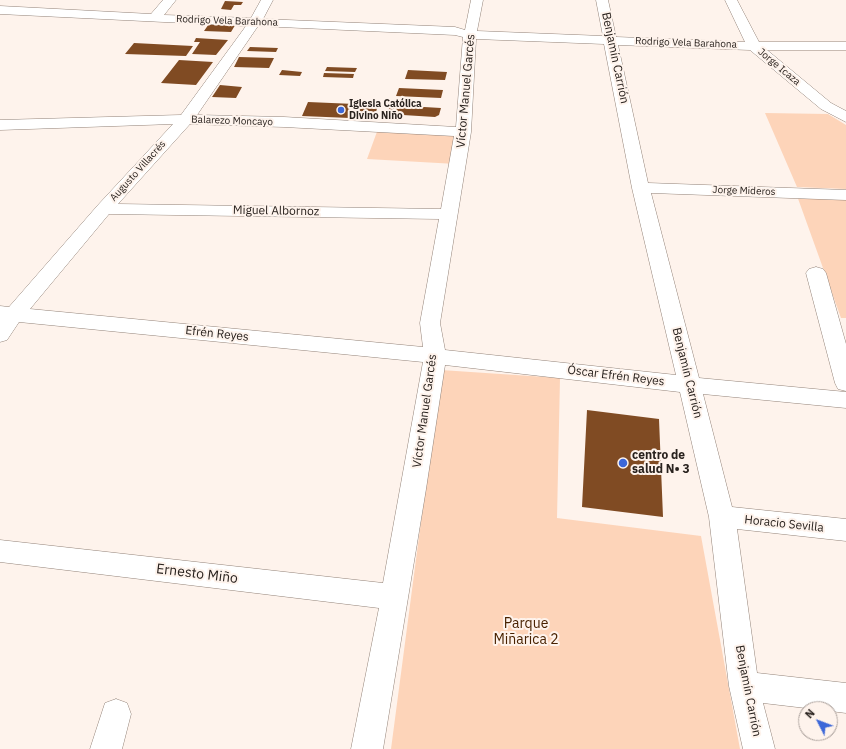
<!DOCTYPE html>
<meta charset="utf-8">
<style>
body{margin:0}
#map{position:relative;width:846px;height:749px;overflow:hidden;background:#fef3ec;font-family:"IBM Plex Sans",sans-serif}
canvas{display:block}
.north{position:absolute;left:798px;top:701px;width:40px;height:40px;box-sizing:border-box;background:#fef3ec;border:1px solid #a99f9a;border-radius:50%;rotate:312deg;font-size:11px;font-weight:700;line-height:16px;text-align:center;color:#29221e}
.north::after{content:'';display:block;margin:auto;width:14px;height:18px;background:#3c67d8;clip-path:polygon(50% 0,100% 100%,50% 72%,0 100%)}
</style>
<div id="map">
<canvas width="846" height="749"></canvas>
<div class="north">N</div>
</div>
<script>
const context = document.querySelector('canvas').getContext('2d');
context.lineJoin = 'round';
function fill(path, color) {
  context.fillStyle = color;
  context.fill(path, 'evenodd');
}
function shape(rows) {
  const path = new Path2D();
  for (const r of rows) {
    path.moveTo(r[0], r[1]);
    for (let i = 2; i < r.length; i += 2) path.lineTo(r[i], r[i + 1]);
  }
  return path;
}
function trace(path, color, width, dash) {
  context.strokeStyle = color;
  context.lineWidth = width;
  context.lineCap = dash ? 'butt' : 'round';
  context.setLineDash(dash || []);
  context.stroke(path);
}
function drawText(font, color, halo, rows, align = 'center') {
  context.font = font + ' "IBM Plex Sans",sans-serif';
  context.lineWidth = 4;
  context.setLineDash([]);
  context.textBaseline = 'middle';
  context.strokeStyle = halo;
  context.fillStyle = color;
  for (const [text, x, y, turn = 0] of rows) {
    context.save();
    context.translate(x, y);
    context.rotate((+turn || 0) * Math.PI / 180);
    context.textAlign = isNaN(turn) ? turn : align;
    if (halo) context.strokeText(text, 0, 0);
    context.fillText(text, 0, 0);
    context.restore();
  }
}
const green = shape([
 [765,113,828,114,846,125,846,189,797,187],
 [378,129,462,132,456,164,367,159],
 [796,193,846,196,846,318,841,318],
 [441,370,560,378,557,518,701,536,740,749,391,749]
]);
const building = shape([
 [225,1,243,2,241,5,234,5,231,10,221,9],
 [211,21,237,22,231,32,204,31],
 [196,38,228,40,216,55,192,54,200,42,194,42],
 [134,43,193,46,186,56,125,54],
 [250,47,278,48,276,52,247,51],
 [239,57,274,58,269,68,234,67],
 [179,60,213,62,196,85,161,83],
 [327,67,357,68,355,72,325,71],
 [282,70,302,72,300,76,279,75],
 [408,70,447,72,445,80,405,79],
 [324,73,354,74,353,78,323,77],
 [220,85,242,87,236,98,212,97],
 [399,88,443,90,441,98,396,96],
 [308,102,378,105,374,119,302,116],
 [390,105,441,108,439,115,435,117,387,114],
 [587,410,659,419,663,517,582,507]
]);
const street = shape([
 [163,0,176,0,164,15,251,18,261,0,273,0,263,19,455,27,465,30,471,0,483,0,477,31,603,36,596,0,608,0,616,37,745,42,725,0,737,0,759,42,846,42,846,50,767,50,831,103,846,111,846,122,821,109,750,50,618,45,648,183,846,190,846,200,651,193,699,378,846,392,846,408,703,394,732,507,846,519,846,541,737,529,757,673,846,683,846,713,830,711,830,709,814,709,763,703,775,749,743,749,729,686,709,517,680,392,445,365,426,489,383,749,351,749,379,608,0,562,0,540,383,583,423,362,19,322,7,340,0,342,0,306,9,307,98,205,173,124,0,130,0,120,181,115,246,26,0,14,0,6,151,14,163,0],
 [258,26,455,35,463,37,456,127,284,117,197,115,258,26],
 [476,39,604,44,632,188,676,375,445,350,440,323,471,132,476,39],
 [190,124,284,127,454,136,441,209,118,204,190,124],
 [109,214,439,219,420,323,423,347,30,309,109,214],
 [816,267,823,269,826,273,846,344,846,391,838,389,835,383,806,273,809,269,816,267],
 [116,699,127,703,131,714,122,749,90,749,105,703,116,699]
]);
const markers = [
 [341,110,4,"#3c67d8"],
 [623,463,5,"#3c67d8"]
];
const farStreetnames = [
 ["Rodrigo Vela Barahona",227,21,2],
 ["Rodrigo Vela Barahona",686,43,2],
 ["Jorge Icaza",779,67,40],
 ["Balarezo Moncayo",232,121,2],
 ["Augusto Villacrés",138,171,-48],
 ["Jorge Mideros",744,191,2]
];
const farPoinames = [
 ["Iglesia Católica",349,104],
 ["Divino Niño",349,116]
];
const streetNames = [
 ["Benjamín Carrión",615,58,78],
 ["Víctor Manuel Garcés",466,91,-85],
 ["Miguel Albornoz",276,211,1],
 ["Efrén Reyes",217,334,6],
 ["Benjamín Carrión",687,373,76],
 ["Óscar Efrén Reyes",616,376,7],
 ["Víctor Manuel Garcés",425,411,-82],
 ["Horacio Sevilla",784,524,6],
 ["Benjamín Carrión",748,691,79]
];
const poiNames = [
 ["centro de",632,456],
 ["salud N• 3",632,470]
];
const nearStreetnames = [
 ["Ernesto Miño",197,574,7]
];
const nearParknames = [
 ["Parque",526,624],
 ["Miñarica 2",526,640]
];
fill(green, '#fdd4b9');
fill(building, '#804b23');
trace(street, '#938379', 1);
fill(street, '#fff');
for (const [x, y, r, color] of markers) {
  const dot = new Path2D();
  dot.arc(x, y, r, 0, 2 * Math.PI);
  context.fillStyle = color;
  context.fill(dot);
  trace(dot, '#fef3ec', 1.5);
}
drawText('10px', '#29221e', '#fef3ec', farStreetnames);
drawText('bold 10px', '#29221e', '#fef3ec', farPoinames, 'left');
drawText('12px', '#29221e', '#fef3ec', streetNames);
drawText('bold 12px', '#29221e', '#fef3ec', poiNames, 'left');
drawText('14px', '#29221e', '#fef3ec', nearStreetnames);
drawText('14px', '#482201', '#fef3ec', nearParknames);
</script>
